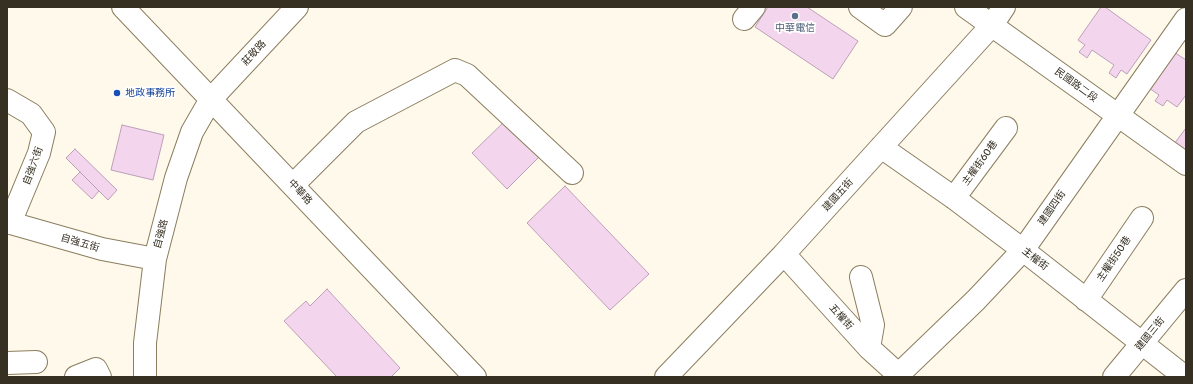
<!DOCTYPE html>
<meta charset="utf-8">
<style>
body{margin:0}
#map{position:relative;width:1193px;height:384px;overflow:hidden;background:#fff9eb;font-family:Rubik,sans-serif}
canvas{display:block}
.frame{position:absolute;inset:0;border:8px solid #363023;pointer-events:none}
</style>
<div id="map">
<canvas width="1193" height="384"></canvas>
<div class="frame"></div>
</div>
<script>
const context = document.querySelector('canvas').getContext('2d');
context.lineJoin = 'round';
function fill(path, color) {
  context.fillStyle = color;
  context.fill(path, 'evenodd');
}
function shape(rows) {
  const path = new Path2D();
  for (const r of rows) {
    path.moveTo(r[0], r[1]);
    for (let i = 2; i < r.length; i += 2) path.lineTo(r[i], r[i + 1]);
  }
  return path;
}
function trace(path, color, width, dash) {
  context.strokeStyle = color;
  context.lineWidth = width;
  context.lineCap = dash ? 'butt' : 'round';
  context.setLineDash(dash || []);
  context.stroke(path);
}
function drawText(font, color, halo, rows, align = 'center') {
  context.font = font + ' Rubik,"Noto Sans TC",sans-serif';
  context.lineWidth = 3.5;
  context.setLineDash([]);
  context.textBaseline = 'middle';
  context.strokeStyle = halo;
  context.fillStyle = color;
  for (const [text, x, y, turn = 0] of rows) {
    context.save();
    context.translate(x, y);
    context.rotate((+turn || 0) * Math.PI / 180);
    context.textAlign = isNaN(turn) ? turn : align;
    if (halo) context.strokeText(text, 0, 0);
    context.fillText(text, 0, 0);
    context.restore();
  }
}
const building = shape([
 [768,7,807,7,858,41,833,79,755,27,768,7],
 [1101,7,1105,7,1151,40,1127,74,1121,70,1116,78,1109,73,1114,65,1092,50,1087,58,1079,52,1085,45,1078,40,1101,7],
 [1174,52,1186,60,1186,95,1177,107,1167,100,1163,106,1155,101,1159,95,1149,88,1174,52],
 [506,120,540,156,507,189,472,153,506,120],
 [122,125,164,135,153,180,111,170,122,125],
 [1186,128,1186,153,1174,144,1186,128],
 [75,149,117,190,108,200,66,158,75,149],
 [80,172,99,191,92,199,72,180,80,172],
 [565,186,649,274,610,310,527,223,565,186],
 [327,289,400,368,391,377,337,377,284,321,306,301,310,306,327,289]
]);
const minor = shape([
 [123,7,475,377],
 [860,7,885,25,901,7],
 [966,7,1186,164],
 [744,19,754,7],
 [7,100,31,114,44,132,39,153,10,223],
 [881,147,954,198,1023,250,1185,377],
 [293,185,356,122,455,70,467,75,572,173],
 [954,198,1006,128],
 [7,222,102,249,155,259],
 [784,254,869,348,901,377],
 [861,277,873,325,869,348],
 [1086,300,1142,218],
 [7,363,36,362],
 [76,377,96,369,100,377],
 [145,377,145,343,155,259,176,178,192,132,211,99,297,7],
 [666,377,784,254,992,25,1004,7],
 [896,377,976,300,1023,250,1186,19],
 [1114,377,1186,290]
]);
const markers = [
 [795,16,4,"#5c6f8a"],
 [117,93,4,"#1a4fb4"]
];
const serviceNames = [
 ["中華電信",795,28]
];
const streetNames = [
 ["莊敬路",254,53,-47],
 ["民國路二段",1076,85,36],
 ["主權街60巷",980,163,-54],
 ["自強六街",33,166,-70],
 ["中華路",300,192,47],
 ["建國五街",838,195,-48],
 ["建國四街",1052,208,-55],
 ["自強路",161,234,-75],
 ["自強五街",80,243,16],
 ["主權街",1035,259,38],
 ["主權街50巷",1114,259,-56],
 ["五權街",841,317,48],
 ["建國三街",1150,334,-51]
];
const transitNames = [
 ["地政事務所",125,93]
];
fill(building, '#f4d5ee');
trace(building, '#bc9fb7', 1);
trace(minor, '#8b7e5f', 24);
trace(minor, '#fff', 22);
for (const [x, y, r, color] of markers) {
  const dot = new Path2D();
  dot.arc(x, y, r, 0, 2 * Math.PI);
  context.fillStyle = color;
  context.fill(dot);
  trace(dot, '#fff', 1.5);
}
drawText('10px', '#4e5e75', '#fff', serviceNames);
drawText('10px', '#363023', '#fff', streetNames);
drawText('10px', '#164399', '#fff', transitNames, 'left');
</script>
